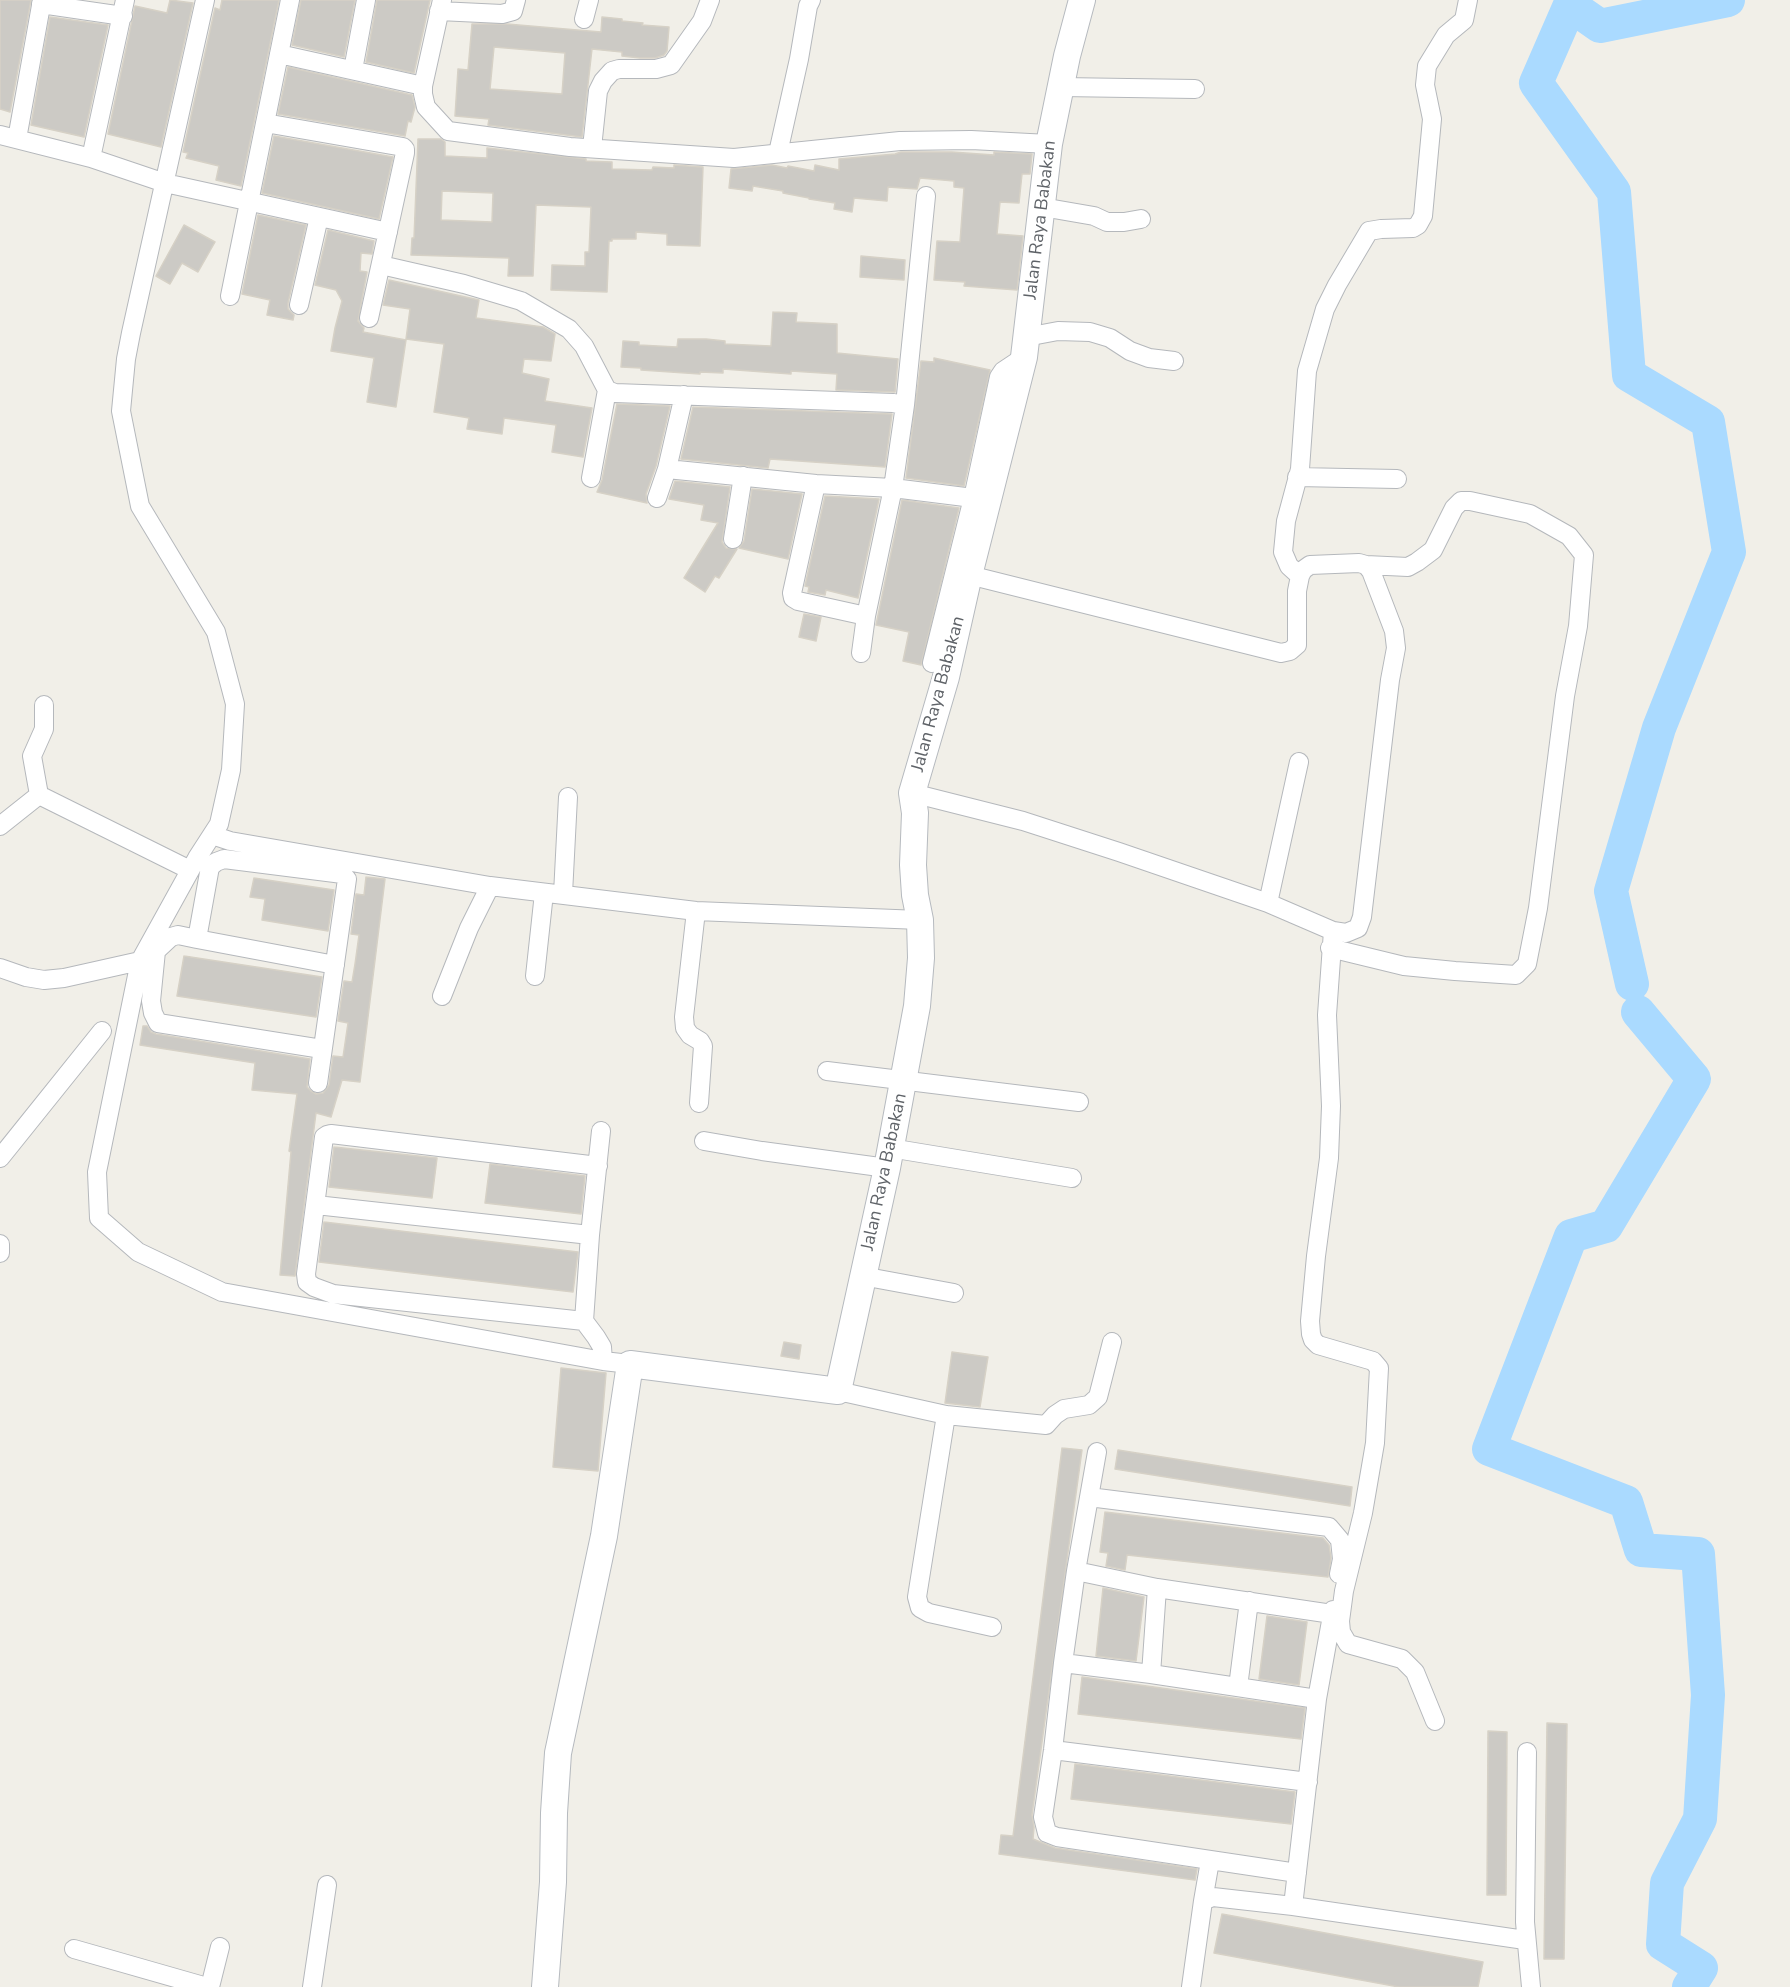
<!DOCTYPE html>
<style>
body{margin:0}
canvas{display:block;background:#f1efe8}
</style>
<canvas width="1790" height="1987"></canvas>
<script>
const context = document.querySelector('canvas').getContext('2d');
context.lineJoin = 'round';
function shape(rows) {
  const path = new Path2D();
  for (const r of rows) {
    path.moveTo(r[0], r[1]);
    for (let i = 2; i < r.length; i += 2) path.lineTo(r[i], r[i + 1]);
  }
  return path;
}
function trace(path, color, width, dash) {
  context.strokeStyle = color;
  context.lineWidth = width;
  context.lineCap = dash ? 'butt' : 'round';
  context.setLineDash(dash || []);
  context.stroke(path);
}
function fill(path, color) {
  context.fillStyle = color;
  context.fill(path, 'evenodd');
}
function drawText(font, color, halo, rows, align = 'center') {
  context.font = font + ' "Nunito Sans",sans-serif';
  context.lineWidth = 5;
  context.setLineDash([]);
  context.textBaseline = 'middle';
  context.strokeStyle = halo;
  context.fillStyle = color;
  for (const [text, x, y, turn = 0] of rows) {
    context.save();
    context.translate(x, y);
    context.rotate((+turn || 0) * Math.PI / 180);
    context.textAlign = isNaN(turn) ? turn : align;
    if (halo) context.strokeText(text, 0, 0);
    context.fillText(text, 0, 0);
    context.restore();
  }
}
const river = shape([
 [1632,984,1611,891,1659,728,1729,552,1708,422,1629,375,1614,192,1536,83,1570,5,1600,26,1728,0],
 [1638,1012,1694,1079,1606,1226,1571,1236,1489,1449,1626,1502,1641,1550,1698,1554,1708,1695,1700,1819,1667,1883,1663,1944,1701,1968,1689,1987]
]);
const building = shape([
 [0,0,31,0,10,112,0,109,0,0],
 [170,0,193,3,161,147,108,134,135,6,167,13,170,0],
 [222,0,279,0,241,186,216,180,219,166,186,158,188,153,183,152,215,8,220,10,222,0],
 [301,0,355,0,344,57,292,45,301,0],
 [377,0,430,0,414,73,366,62,377,0],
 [50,17,108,25,84,137,31,125,50,17],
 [602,17,622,19,622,21,643,23,642,25,669,27,667,51,664,55,655,58,640,58,622,56,622,52,592,49,582,137,488,125,489,119,455,116,458,69,468,70,472,24,507,24,601,32,602,17],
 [494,47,565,53,562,94,490,89,494,47],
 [288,67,412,95,415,107,411,122,408,121,405,136,278,114,288,67],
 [274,136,393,157,379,219,262,193,274,136],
 [418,139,441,139,445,142,445,156,487,158,487,148,586,159,586,161,612,162,612,169,652,170,653,167,674,168,674,165,703,167,700,246,667,245,667,234,636,232,636,239,612,239,612,241,609,241,607,292,551,290,552,265,585,266,585,252,589,252,591,207,536,205,533,276,508,276,509,258,411,255,412,238,414,238,418,139],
 [442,191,493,193,492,222,441,220,442,191],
 [901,152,952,152,994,155,994,152,1032,154,1030,174,1022,174,1019,203,1000,202,997,234,1023,236,1017,290,964,286,965,282,934,280,937,241,960,242,964,188,954,187,954,181,920,178,917,189,888,187,887,201,854,198,852,212,834,209,835,203,809,199,809,198,783,193,783,191,753,186,752,191,729,188,731,169,772,165,787,168,788,166,814,171,815,165,839,170,839,159,895,154,901,152],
 [258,215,306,225,288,303,288,309,294,315,293,320,267,315,270,300,242,294,258,215],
 [184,225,215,242,198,272,182,263,170,284,156,276,184,225],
 [328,230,374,241,372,254,361,253,360,271,367,272,358,321,364,328,363,332,406,340,396,407,367,402,374,358,331,351,335,328,342,301,336,290,315,285,328,230],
 [861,256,905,260,904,280,860,277,861,256],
 [389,280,479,300,476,318,543,327,555,334,551,361,524,359,522,373,549,379,545,401,592,408,583,457,552,452,556,425,504,418,502,434,467,429,469,418,434,412,444,344,406,339,410,309,383,305,389,280],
 [773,312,797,313,796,322,837,324,837,353,898,359,895,392,836,390,837,374,791,371,791,374,723,369,723,373,700,372,700,374,641,370,641,368,621,367,623,341,639,342,639,345,677,347,678,339,706,339,725,341,725,344,771,346,773,312],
 [934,358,990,370,964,486,906,478,921,361,934,362,934,358],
 [617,404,670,406,656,466,646,494,647,503,597,492,602,480,617,404],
 [693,407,892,414,885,467,770,459,768,468,681,459,693,407],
 [675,481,730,487,722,542,726,548,737,549,719,578,715,576,705,592,684,578,718,523,701,520,704,505,669,499,675,481],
 [752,489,802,494,788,559,739,548,744,541,752,489],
 [825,496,879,499,858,598,826,590,825,595,808,592,809,587,805,586,825,496],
 [902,500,959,508,921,665,903,661,909,632,876,625,902,500],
 [804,614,821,617,816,641,799,637,804,614],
 [366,877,385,879,360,1082,342,1080,331,1117,316,1113,295,1276,280,1275,291,1152,289,1151,297,1094,252,1090,255,1063,140,1045,143,1026,147,1026,151,1032,156,1034,310,1059,307,1087,311,1091,316,1094,323,1093,329,1085,333,1056,343,1057,348,1023,338,1021,344,981,352,982,355,964,359,935,351,934,356,894,364,895,366,877],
 [254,878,334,890,328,931,262,920,265,899,250,897,254,878],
 [184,956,322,977,316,1017,177,996,184,956],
 [334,1147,437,1158,432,1198,329,1187,334,1147],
 [490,1164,585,1176,581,1214,485,1203,490,1164],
 [324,1222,578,1252,573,1292,319,1262,324,1222],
 [784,1342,801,1345,799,1359,781,1356,784,1342],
 [952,1352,988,1357,980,1407,945,1403,952,1352],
 [561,1368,606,1373,598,1471,553,1467,561,1368],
 [1062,1448,1082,1450,1032,1815,1034,1827,1033,1839,1055,1848,1197,1869,1195,1880,999,1854,1001,1835,1013,1836,1062,1448],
 [1118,1450,1352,1487,1350,1506,1115,1469,1118,1450],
 [1105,1512,1323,1538,1329,1545,1331,1558,1328,1577,1127,1555,1125,1570,1106,1566,1108,1553,1100,1552,1105,1512],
 [1103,1588,1144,1597,1136,1661,1096,1656,1103,1588],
 [1267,1616,1307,1622,1299,1685,1259,1679,1267,1616],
 [1082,1677,1305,1708,1301,1739,1078,1714,1082,1677],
 [1547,1723,1567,1724,1564,1959,1544,1959,1547,1723],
 [1488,1731,1507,1732,1506,1895,1487,1895,1488,1731],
 [1075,1764,1295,1792,1291,1824,1071,1799,1075,1764],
 [1222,1914,1483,1962,1478,1987,1399,1987,1214,1953,1222,1914]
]);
const street = shape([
 [442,0,423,86,423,94,426,107,448,131,570,147,734,158,900,141,971,140,1049,144],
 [41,4,123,16],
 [439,11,502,14,513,11,516,0],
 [584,19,589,0],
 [279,54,423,86],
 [353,70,366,0],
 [1061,87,1195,89],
 [265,123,403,147,405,149,405,153,369,318],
 [0,135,91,158,165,183,388,232],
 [17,139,42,0],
 [592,148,598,91,603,81,612,71,619,69,656,69,671,65,702,21,710,0],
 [778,153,799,59,808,6,811,0],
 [91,158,125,0],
 [1042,207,1094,216,1107,222,1124,222,1141,219],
 [381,265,464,284,521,301,569,329,584,346,607,390,615,393,893,403,905,405,893,488,866,616,798,601,793,598,792,593,816,484],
 [230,296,290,0],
 [299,305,319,217],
 [1026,337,1058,331,1090,332,1110,338,1130,351,1149,358,1174,361],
 [905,405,926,196],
 [667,469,816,484,893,488,973,498],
 [1297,477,1397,479],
 [591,478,607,390],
 [657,498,667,469,684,395],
 [733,539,743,476],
 [1300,576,1289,566,1283,552,1286,521,1300,469,1307,371,1325,309,1337,285,1369,231,1381,229,1413,228,1418,225,1423,216,1432,119,1425,85,1427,66,1446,35,1464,20,1468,0],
 [861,653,866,616],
 [932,663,973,498,999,377,1003,371,1024,357],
 [912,793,1023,821,1119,852,1268,903,1333,931,1346,933,1358,928,1362,917,1390,680,1396,648,1394,631,1371,571,1366,565,1359,563,1310,565,1303,570,1300,576,1297,591,1297,645,1290,651,1281,653,969,575],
 [39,795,190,870],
 [0,826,39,795,32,756,44,729,44,705],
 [212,835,230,841,490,886,696,911,920,920],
 [563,894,568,797],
 [1268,903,1299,762],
 [696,911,684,1017,685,1028,690,1035,700,1041,703,1046,699,1103],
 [1333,931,1327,1015,1331,1106,1329,1158,1316,1256,1310,1321,1311,1334,1313,1340,1318,1345,1373,1361,1379,1368,1375,1443,1363,1513,1344,1591,1340,1621,1341,1632,1348,1644,1402,1659,1415,1672,1435,1721],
 [197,939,335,965],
 [1330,948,1404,966,1455,971,1516,975,1527,964,1538,908,1565,696,1578,626,1584,555,1569,536,1530,514,1470,501,1461,501,1454,508,1433,550,1417,562,1408,567,1366,565],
 [140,961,97,1172,99,1218,138,1252,222,1292,603,1361,630,1364],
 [0,968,26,977,44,980,64,978,140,961,197,858,219,824,231,770,235,704,216,632,140,506,121,411,126,359,131,333,205,0],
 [535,976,544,893],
 [442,996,469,928,490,886],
 [827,1071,1079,1102],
 [318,1083,347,879,342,874,335,873,224,859,216,862,210,867,197,939,178,935,171,937,156,951,151,1001,153,1013,158,1023,322,1049],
 [601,1131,590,1235,584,1321,596,1337,602,1347,603,1361],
 [704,1141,762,1151,887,1168],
 [890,1148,1072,1178],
 [0,1158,102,1031],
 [316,1205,590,1235],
 [0,1244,0,1253],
 [862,1276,954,1293],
 [584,1321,333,1294,314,1287,307,1282,306,1274,324,1137,327,1135,331,1134,598,1166],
 [838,1391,946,1415,1046,1425,1055,1415,1064,1409,1089,1405,1098,1397,1112,1342],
 [946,1415,917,1597,920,1608,929,1613,992,1627],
 [1097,1452,1076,1571,1063,1663,1053,1750,1043,1817,1047,1833,1057,1837,1297,1873],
 [1089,1497,1329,1527,1340,1540,1342,1559,1339,1574],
 [1076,1571,1157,1588,1332,1614],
 [1063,1663,1151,1674,1317,1699],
 [1151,1674,1157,1588],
 [1238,1687,1249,1601],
 [1053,1750,1308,1782],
 [1527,1752,1525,1922,1531,1987],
 [1203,1901,1210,1861],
 [1293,1906,1317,1699,1333,1610],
 [74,1949,207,1987],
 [210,1987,220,1947],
 [312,1987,327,1885],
 [1191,1987,1203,1901,1213,1897,1293,1906,1525,1940]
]);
const secondary = shape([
 [545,1987,553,1882,554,1813,558,1753,604,1536,630,1364,838,1391,887,1168,917,1006,921,958,920,920,915,895,913,865,915,813,912,793,946,677,969,575,1024,357,1049,144,1067,56,1082,0]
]);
const streetNames = [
 ["Jalan Raya Babakan",1041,220,-83],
 ["Jalan Raya Babakan",939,694,-75],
 ["Jalan Raya Babakan",885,1172,-78]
];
trace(river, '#aadaff', 34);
fill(building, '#cccac5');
trace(building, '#d6d1c6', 1.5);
trace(street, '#b5b8bc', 20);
trace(secondary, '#b6babf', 28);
trace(street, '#fff', 18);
trace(secondary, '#fff', 26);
drawText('18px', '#5f6368', '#fff', streetNames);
</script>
